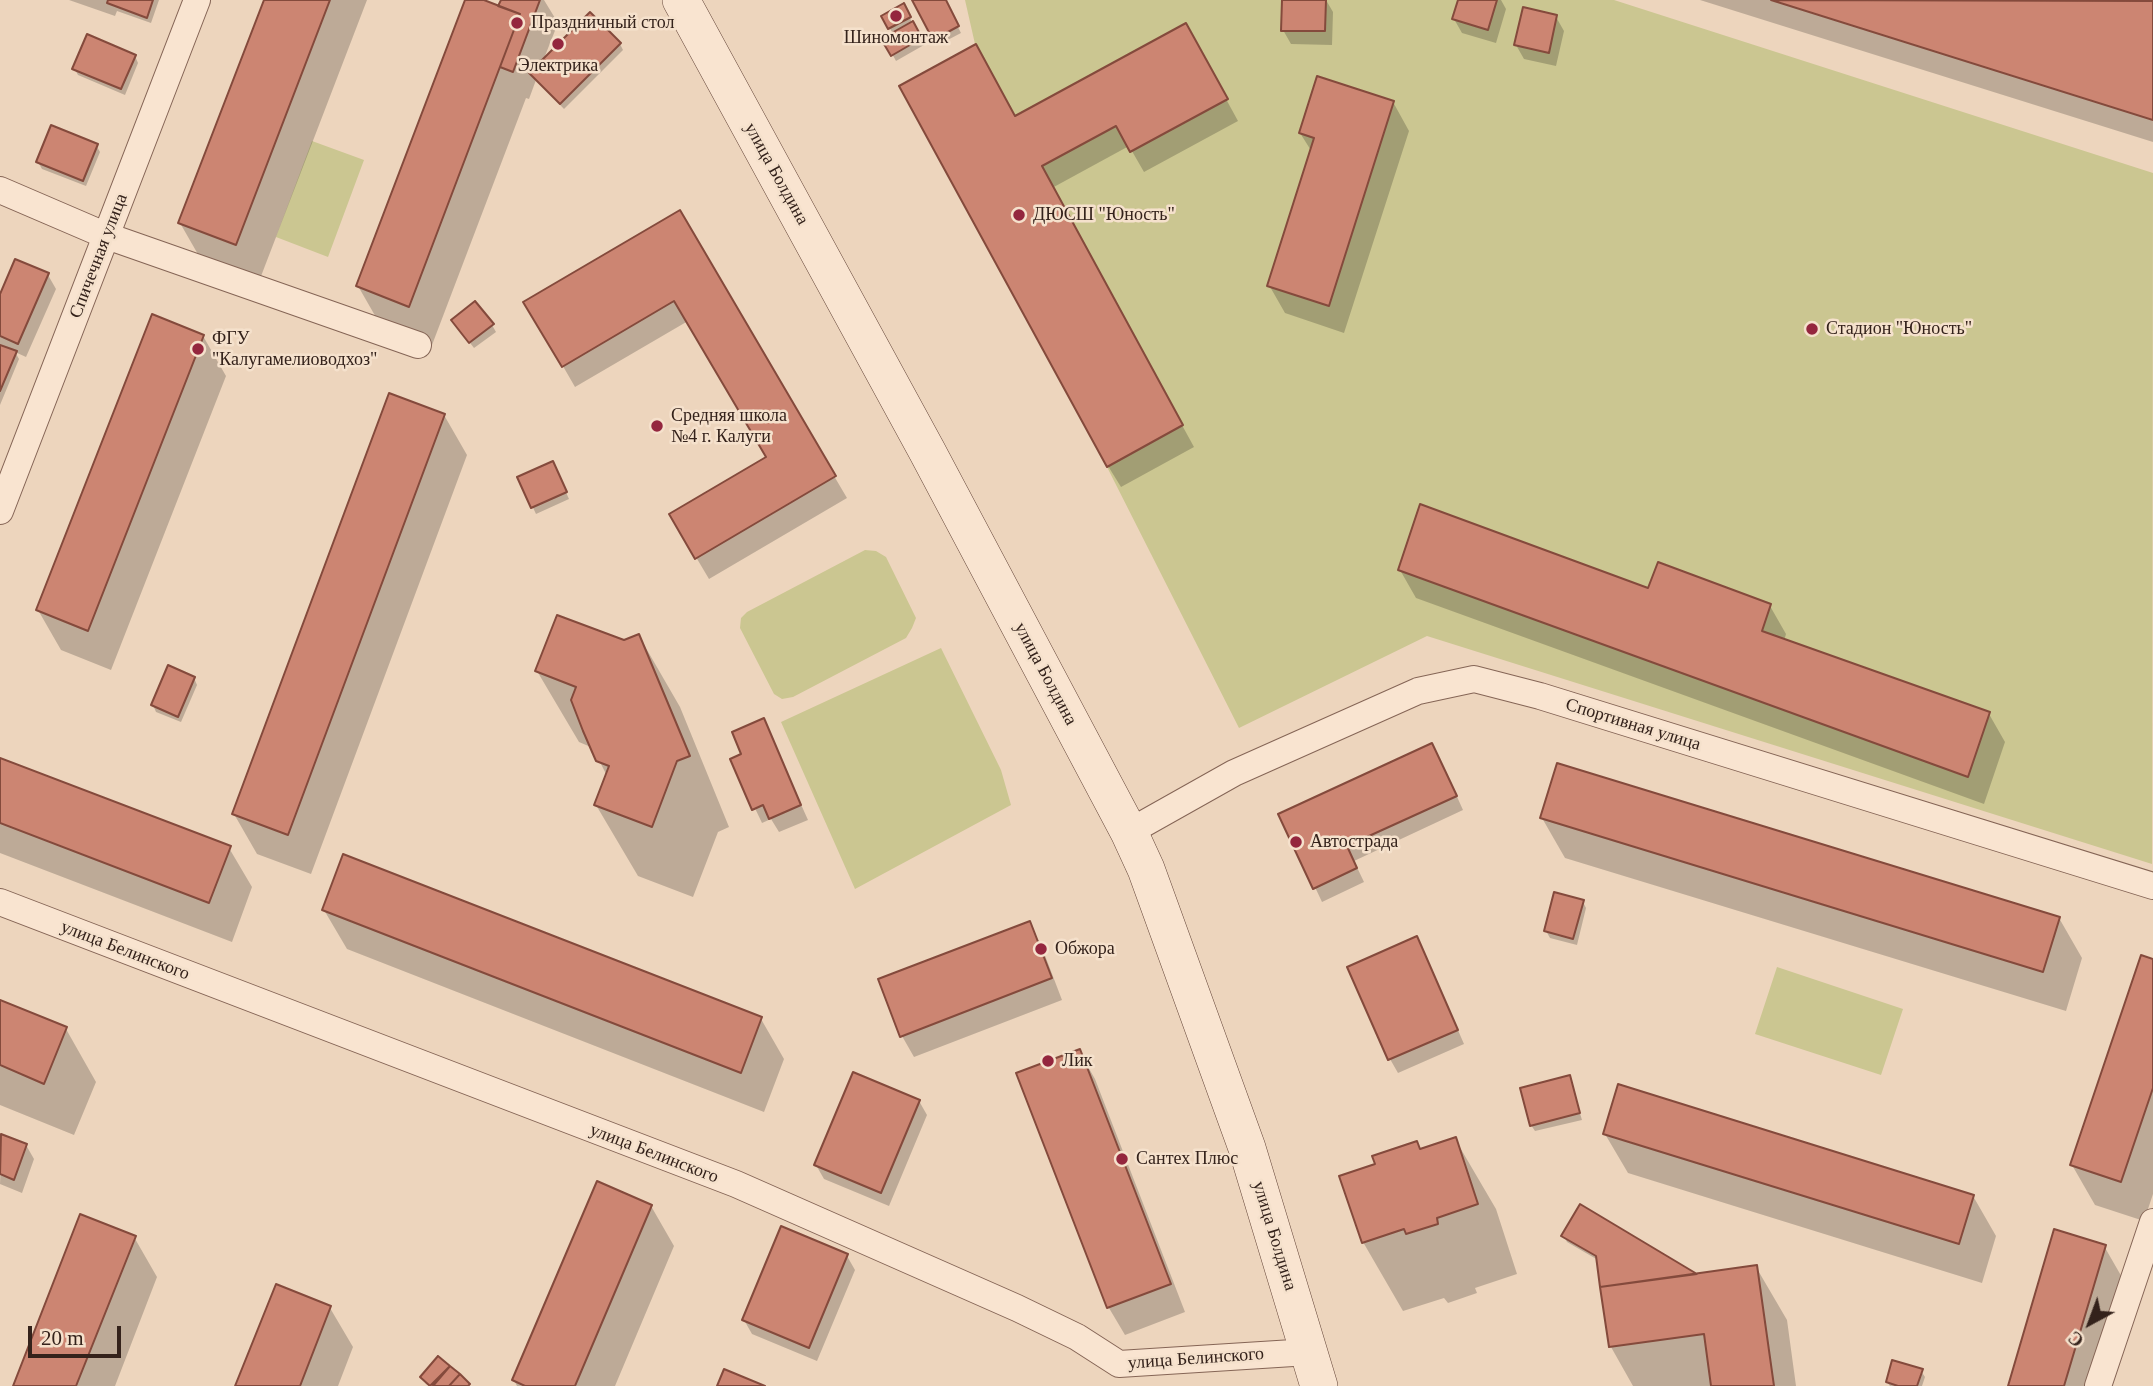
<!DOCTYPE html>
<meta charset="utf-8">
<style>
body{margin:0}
#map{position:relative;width:2153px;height:1386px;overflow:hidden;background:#edd5bd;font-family:"Times New Roman",serif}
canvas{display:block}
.north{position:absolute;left:2055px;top:1288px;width:70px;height:70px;-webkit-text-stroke:5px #f5e1cc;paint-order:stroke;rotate:221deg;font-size:19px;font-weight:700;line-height:28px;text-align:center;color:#34221b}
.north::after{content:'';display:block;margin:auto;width:24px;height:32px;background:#34221b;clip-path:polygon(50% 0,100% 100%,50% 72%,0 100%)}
.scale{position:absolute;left:28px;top:1326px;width:93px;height:32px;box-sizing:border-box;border:4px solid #34221b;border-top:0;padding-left:9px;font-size:21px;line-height:24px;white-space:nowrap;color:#34221b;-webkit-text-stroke:5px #f5e1cc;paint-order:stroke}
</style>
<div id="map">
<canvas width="2153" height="1386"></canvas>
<div class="north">С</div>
<div class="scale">20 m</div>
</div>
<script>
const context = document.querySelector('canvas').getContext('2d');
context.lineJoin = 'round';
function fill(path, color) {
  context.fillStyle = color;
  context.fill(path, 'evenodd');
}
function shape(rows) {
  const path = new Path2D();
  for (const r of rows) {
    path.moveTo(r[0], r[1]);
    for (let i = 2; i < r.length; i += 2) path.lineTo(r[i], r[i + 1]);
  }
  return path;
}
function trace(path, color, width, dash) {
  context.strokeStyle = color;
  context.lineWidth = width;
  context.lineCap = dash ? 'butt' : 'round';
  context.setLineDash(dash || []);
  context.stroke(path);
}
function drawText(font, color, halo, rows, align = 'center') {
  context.font = font + ' "Times New Roman",serif';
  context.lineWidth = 5;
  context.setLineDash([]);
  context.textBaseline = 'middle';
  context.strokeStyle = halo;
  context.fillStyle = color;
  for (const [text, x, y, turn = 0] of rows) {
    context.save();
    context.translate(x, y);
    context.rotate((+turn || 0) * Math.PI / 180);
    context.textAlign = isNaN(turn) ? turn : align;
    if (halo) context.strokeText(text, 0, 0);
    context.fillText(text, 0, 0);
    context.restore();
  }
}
const green = shape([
 [965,0,1614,0,2153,173,2152,864,1427,636,1239,728,1107,467,899,86,975,44],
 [312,141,364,160,328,257,276,237],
 [865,550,876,551,886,557,916,618,912,628,906,638,793,697,782,699,774,694,740,628,741,618,747,612],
 [941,648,1001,770,1011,805,855,889,781,722],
 [1777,967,1903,1009,1881,1075,1755,1034]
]);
const shadow = shape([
 [69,0,159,0,151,23,117,11,115,16],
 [265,0,367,0,258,284,203,263,180,223],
 [467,0,479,0,500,8,502,0,544,0,558,23,543,61,620,44,623,50,564,109,536,80,529,99,526,98,432,345,381,326,358,286],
 [914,0,944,0,961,33,938,45],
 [1283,0,1326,0,1333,12,1332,45,1291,44,1283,30],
 [1460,0,1501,0,1506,9,1496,43,1462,33,1454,19],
 [1700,0,2145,0,2153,2,2153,142],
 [903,5,924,45,896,61,884,39,893,34,883,16],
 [1556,17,1564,31,1556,66,1524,59,1516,45],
 [1197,46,1238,121,1144,172,1129,146,1052,188,1194,447,1121,487,1108,466,1015,118],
 [135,56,138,63,125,95,78,75,74,68],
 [1393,102,1409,131,1344,333,1285,313,1269,285,1312,152,1300,133],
 [96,145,100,152,86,186,42,169,38,162],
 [679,213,847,498,709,579,671,515,768,458,688,321,575,387,526,302],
 [48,275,56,289,26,357,15,352,19,359,0,405,0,298],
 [492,325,496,332,474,348,457,326],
 [203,336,226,376,111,670,61,650,38,610],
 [444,415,467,455,311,874,257,854,234,814],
 [556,470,569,499,536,514,519,478],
 [1400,570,1649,590,1770,606,1786,634,1784,641,1989,714,2005,742,1984,804,1416,598],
 [639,636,680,707,729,827,718,832,693,897,638,876,596,805,607,776,593,748,579,742,537,671],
 [194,678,197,685,181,722,156,712,153,705],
 [763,720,808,820,779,832,771,819,762,823,732,760,743,755],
 [1440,759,1463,810,1354,861,1364,882,1322,902,1281,815],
 [0,760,229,848,252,887,232,942,0,853],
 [1542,818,2059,918,2082,958,2066,1011,1565,858],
 [1583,902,1586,908,1577,945,1550,938,1546,931],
 [324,910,761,1019,784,1059,764,1112,347,949],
 [1029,924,1041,945,1062,1000,914,1057,902,1036],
 [1424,952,1464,1044,1398,1073,1390,1059],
 [2153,961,2153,1194,2144,1221,2095,1205,2072,1165],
 [0,1002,66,1029,96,1082,74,1135,0,1105],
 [1079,1051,1095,1079,1185,1312,1125,1335,1109,1308,1018,1074],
 [1569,1077,1582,1120,1535,1131,1531,1125],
 [919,1101,927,1115,889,1206,824,1179,816,1165],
 [1605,1134,1973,1196,1996,1236,1982,1283,1628,1173],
 [2,1136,26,1145,34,1159,22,1193,0,1184],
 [1455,1139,1496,1209,1517,1274,1475,1288,1477,1293,1448,1303,1444,1298,1403,1311,1363,1242,1377,1165],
 [651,1206,674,1246,615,1386,517,1386,514,1380],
 [1564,1236,1696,1275,1756,1267,1787,1320,1796,1386,1633,1386,1611,1347,1598,1260,1567,1242],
 [134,1237,157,1277,115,1386,14,1386],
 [2104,1246,2127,1286,2098,1386,2009,1386],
 [847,1256,855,1270,817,1361,752,1334,744,1320],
 [330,1308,353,1347,338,1386,237,1386],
 [438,1359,469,1385,470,1386,429,1386,426,1384,422,1378],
 [1921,1371,1925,1377,1922,1386,1890,1386,1887,1382]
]);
const building = shape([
 [108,0,153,0,147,18,107,3,108,0],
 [264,0,330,0,236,245,178,223,264,0],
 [465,0,484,0,520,14,409,307,356,286,465,0],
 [501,0,540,0,513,72,500,67,520,14,498,6,501,0],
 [912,0,946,0,959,26,933,40,912,0],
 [1282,0,1326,0,1325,31,1281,31,1282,0],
 [1458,0,1497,0,1488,30,1452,19,1458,0],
 [1771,0,2153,1,2153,120,1771,0],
 [904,3,911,17,888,29,881,16,904,3],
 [1523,7,1557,15,1549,53,1514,45,1523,7],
 [590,12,621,43,560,104,529,73,590,12],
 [913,21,922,38,891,56,881,39,913,21],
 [1186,23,1228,99,1130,152,1116,126,1042,166,1183,425,1107,467,899,86,976,44,1015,116,1186,23],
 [87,34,136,55,121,89,72,69,87,34],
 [1317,76,1394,101,1329,306,1267,286,1314,138,1299,133,1317,76],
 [51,125,98,144,83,181,36,162,51,125],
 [680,210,836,476,695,559,669,514,766,457,674,301,562,367,523,302,680,210],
 [15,259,49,273,18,344,0,336,0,294,15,259],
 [475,301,494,324,469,343,451,320,475,301],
 [152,314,204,335,88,631,36,610,152,314],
 [0,345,17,351,0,391,0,345],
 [389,393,445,414,288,835,232,814,389,393],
 [553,461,567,492,531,508,517,477,553,461],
 [1420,504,1648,588,1658,562,1771,604,1762,631,1990,712,1968,777,1398,570,1420,504],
 [557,615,624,640,639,634,690,756,677,761,652,827,594,805,609,766,596,761,583,731,571,700,576,687,535,671,557,615],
 [168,665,195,677,178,717,151,705,168,665],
 [764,718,801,805,769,819,763,805,752,810,730,759,741,754,732,732,764,718],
 [1432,743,1457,796,1347,846,1357,868,1313,889,1278,814,1432,743],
 [0,758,231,846,209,903,0,823,0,758],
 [1557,763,2060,917,2043,972,1540,818,1557,763],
 [343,854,762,1017,741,1073,322,910,343,854],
 [1554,892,1584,900,1573,939,1544,931,1554,892],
 [1030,921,1052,978,900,1037,878,979,1030,921],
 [1417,936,1458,1030,1388,1060,1347,967,1417,936],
 [2141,955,2153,959,2153,1088,2121,1182,2070,1165,2141,955],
 [0,1000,67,1027,44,1084,0,1065,0,1000],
 [1080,1049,1171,1284,1107,1308,1016,1073,1080,1049],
 [853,1072,920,1100,881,1193,814,1165,853,1072],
 [1570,1075,1580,1113,1530,1126,1520,1088,1570,1075],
 [1618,1084,1974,1195,1959,1244,1603,1134,1618,1084],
 [1,1134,27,1144,14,1180,0,1174,1,1134],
 [1456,1137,1478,1204,1437,1218,1438,1224,1406,1234,1404,1229,1362,1243,1339,1176,1375,1164,1372,1156,1417,1141,1420,1149,1456,1137],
 [597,1181,652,1205,575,1386,525,1386,512,1380,597,1181],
 [1580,1204,1697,1274,1600,1287,1596,1256,1561,1236,1580,1204],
 [80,1214,136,1236,76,1386,13,1386,80,1214],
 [781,1226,848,1254,809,1348,742,1320,781,1226],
 [2054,1229,2106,1245,2064,1386,2008,1386,2054,1229],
 [1757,1265,1774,1386,1711,1386,1704,1334,1609,1347,1600,1287,1757,1265],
 [276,1284,331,1306,300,1386,235,1386,276,1284],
 [438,1356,450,1366,430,1386,420,1377,438,1356],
 [1892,1360,1923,1369,1917,1386,1898,1386,1886,1382,1892,1360],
 [450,1366,460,1374,449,1386,433,1386,450,1366],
 [724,1369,765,1386,717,1386,724,1369],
 [460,1374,470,1384,468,1386,449,1386,460,1374]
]);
const minor = shape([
 [0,190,107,236,418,345],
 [0,511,197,0],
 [1129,832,1234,773,1418,691,1474,679,1540,696,2153,886],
 [0,902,736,1184,1017,1308,1077,1337,1119,1364,1309,1352],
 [2098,1386,2153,1222]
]);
const secondary = shape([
 [681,0,927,451,1129,832,1146,869,1247,1148,1319,1386]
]);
const markers = [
 [896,16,7,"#94263e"],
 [517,23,7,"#94263e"],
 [558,44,7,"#94263e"],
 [1019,215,7,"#94263e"],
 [1812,329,7,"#94263e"],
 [198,349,7,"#94263e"],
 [657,426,7,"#94263e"],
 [1296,842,7,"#94263e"],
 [1041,949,7,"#94263e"],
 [1048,1061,7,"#94263e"],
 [1122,1159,7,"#94263e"]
];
const poiNames = [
 ["Праздничный стол",531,23],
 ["Шиномонтаж",896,38,"center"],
 ["Электрика",558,66,"center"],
 ["ДЮСШ \"Юность\"",1033,215],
 ["Стадион \"Юность\"",1826,329],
 ["ФГУ",212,339],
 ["\"Калугамелиоводхоз\"",212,360],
 ["Средняя школа",671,416],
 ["№4 г. Калуги",671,437],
 ["Автострада",1310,842],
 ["Обжора",1055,949],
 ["Лик",1062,1061],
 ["Сантех Плюс",1136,1159]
];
const streetNames = [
 ["улица Болдина",776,174,61],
 ["Спичечная улица",99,256,-69],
 ["улица Болдина",1045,674,62],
 ["Спортивная улица",1633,725,17],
 ["улица Белинского",125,951,21],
 ["улица Белинского",654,1154,21],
 ["улица Болдина",1274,1236,73],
 ["улица Белинского",1196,1359,-4]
];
fill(green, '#cbc691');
fill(shadow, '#0003');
fill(building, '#cc8572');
trace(building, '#844a3c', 2);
trace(minor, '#856556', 28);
trace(secondary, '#66473a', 38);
trace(minor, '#f9e4d0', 26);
trace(secondary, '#f9e4d0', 37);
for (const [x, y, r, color] of markers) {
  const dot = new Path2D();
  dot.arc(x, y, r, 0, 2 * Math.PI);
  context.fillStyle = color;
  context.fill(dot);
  trace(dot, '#f5e1cc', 2.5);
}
drawText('18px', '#34221b', '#f5e1cc', poiNames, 'left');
drawText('18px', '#34221b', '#f5e1cc', streetNames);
</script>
